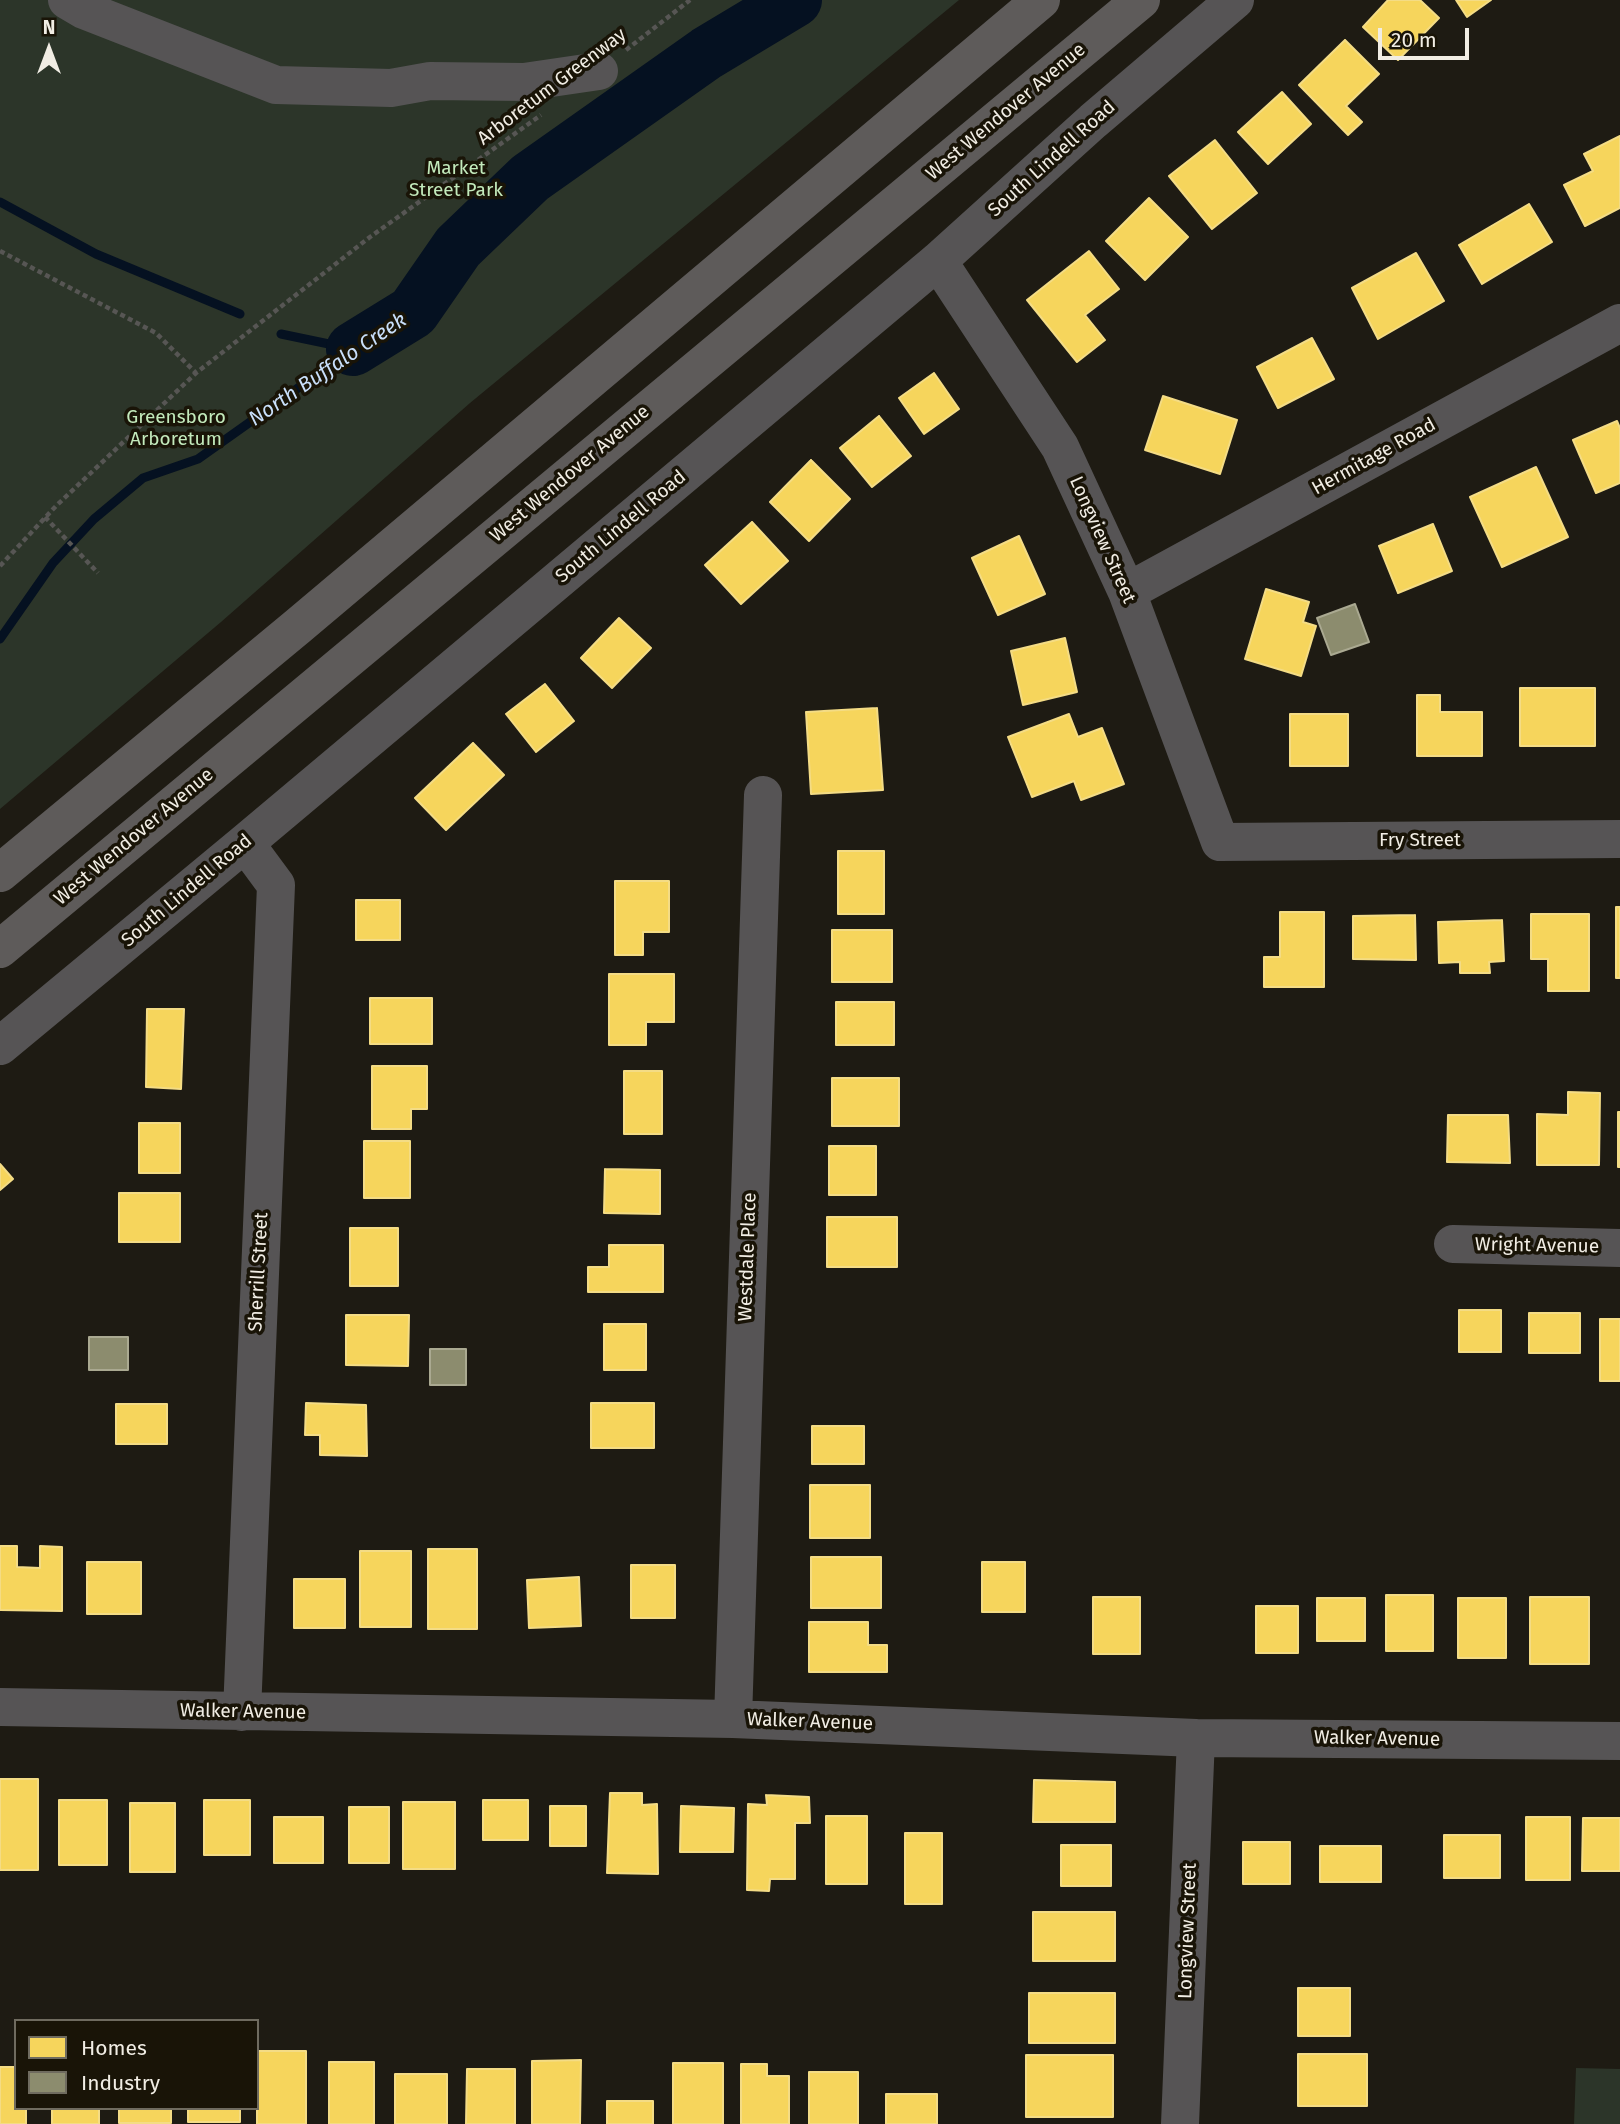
<!DOCTYPE html>
<style>
body{margin:0}
#map{position:relative;width:1620px;height:2124px;overflow:hidden;background:#1e1b13;font-family:"Fira Sans",sans-serif}
canvas{display:block}
.legend{position:absolute;left:14px;top:2019px;width:245px;height:91px;box-sizing:border-box;background:#191407;border:2px solid #6f6b5f;margin:0;padding:9px 12px;list-style:none;font-size:21px;color:#f1ede4}
.legend li{display:flex;align-items:center;gap:14px;height:35px}
.legend b{width:35px;border:2px solid #6f6b5f}
.north{position:absolute;left:14px;top:14px;width:70px;height:70px;-webkit-text-stroke:5px #191407;paint-order:stroke;rotate:0deg;font-size:19px;font-weight:700;line-height:28px;text-align:center;color:#f1ede4}
.north::after{content:'';display:block;margin:auto;width:24px;height:32px;background:#f1ede4;clip-path:polygon(50% 0,100% 100%,50% 72%,0 100%)}
.scale{position:absolute;left:1378px;top:28px;width:91px;height:32px;box-sizing:border-box;border:4px solid #f1ede4;border-top:0;padding-left:9px;font-size:21px;line-height:24px;white-space:nowrap;color:#f1ede4;-webkit-text-stroke:5px #191407;paint-order:stroke}
</style>
<div id="map">
<canvas width="1620" height="2124"></canvas>
<ul class="legend">
<li><b style="height:19px;background:#f6d55c"></b>Homes</li>
<li><b style="height:19px;background:#8c8c6e"></b>Industry</li>
</ul>
<div class="north">N</div>
<div class="scale">20 m</div>
</div>
<script>
const context = document.querySelector('canvas').getContext('2d');
context.lineJoin = 'round';
function fill(path, color) {
  context.fillStyle = color;
  context.fill(path, 'evenodd');
}
function shape(rows) {
  const path = new Path2D();
  for (const r of rows) {
    path.moveTo(r[0], r[1]);
    for (let i = 2; i < r.length; i += 2) path.lineTo(r[i], r[i + 1]);
  }
  return path;
}
function trace(path, color, width, dash) {
  context.strokeStyle = color;
  context.lineWidth = width;
  context.lineCap = dash ? 'butt' : 'round';
  context.setLineDash(dash || []);
  context.stroke(path);
}
function drawText(font, color, halo, rows, align = 'center') {
  context.font = font + ' "Fira Sans",sans-serif';
  context.lineWidth = 7;
  context.setLineDash([]);
  context.textBaseline = 'middle';
  context.strokeStyle = halo;
  context.fillStyle = color;
  for (const [text, x, y, turn = 0] of rows) {
    context.save();
    context.translate(x, y);
    context.rotate((+turn || 0) * Math.PI / 180);
    context.textAlign = isNaN(turn) ? turn : align;
    if (halo) context.strokeText(text, 0, 0);
    context.fillText(text, 0, 0);
    context.restore();
  }
}
const green = shape([
 [0,0,959,0,470,403,221,622,0,809],
 [1576,2068,1620,2069,1620,2124,1574,2124]
]);
const homes = shape([
 [1388,0,1420,0,1439,18,1398,60,1363,27,1388,0],
 [1456,0,1491,0,1467,17,1456,0],
 [1345,40,1379,74,1346,106,1362,122,1348,135,1299,85,1345,40],
 [1282,92,1311,124,1268,164,1238,132,1282,92],
 [1620,136,1620,208,1585,226,1564,185,1593,171,1584,154,1620,136],
 [1215,140,1257,193,1212,229,1169,176,1215,140],
 [1149,198,1188,237,1145,280,1106,241,1149,198],
 [1529,204,1552,242,1482,284,1459,245,1529,204],
 [1089,251,1119,289,1085,315,1105,340,1077,362,1027,300,1089,251],
 [1416,253,1444,301,1378,339,1352,288,1416,253],
 [1312,338,1334,379,1278,408,1257,367,1312,338],
 [934,373,959,409,924,434,899,398,934,373],
 [1163,396,1237,420,1220,474,1145,450,1163,396],
 [879,416,911,456,872,487,840,448,879,416],
 [1617,421,1620,428,1620,483,1596,493,1573,440,1617,421],
 [811,460,850,499,809,541,770,502,811,460],
 [1536,467,1568,537,1502,567,1470,497,1536,467],
 [752,522,788,561,741,604,705,565,752,522],
 [1433,524,1452,571,1398,593,1379,546,1433,524],
 [1019,536,1045,594,998,615,972,558,1019,536],
 [1266,589,1309,602,1303,622,1316,626,1301,676,1245,659,1266,589],
 [619,618,651,648,612,688,581,658,619,618],
 [1065,638,1077,692,1023,705,1011,651,1065,638],
 [545,684,574,721,536,752,506,714,545,684],
 [1520,688,1595,688,1595,746,1520,746,1520,688],
 [1417,695,1440,695,1440,712,1482,712,1482,756,1417,756,1417,695],
 [877,708,883,790,811,794,806,712,877,708],
 [1069,714,1078,737,1102,728,1124,784,1081,800,1074,781,1032,797,1008,737,1069,714],
 [1290,714,1348,714,1348,766,1290,766,1290,714],
 [473,743,504,775,446,830,415,798,473,743],
 [838,851,884,851,884,914,838,914,838,851],
 [615,881,669,881,669,932,643,932,643,955,615,955,615,881],
 [356,900,400,900,400,940,356,940,356,900],
 [1616,907,1620,907,1620,978,1616,978,1616,907],
 [1280,912,1324,912,1324,987,1264,987,1264,957,1280,957,1280,912],
 [1531,914,1589,914,1589,991,1548,991,1548,959,1531,959,1531,914],
 [1415,915,1416,960,1353,959,1353,916,1415,915],
 [1502,920,1504,961,1489,962,1490,973,1460,973,1460,962,1439,963,1438,922,1502,920],
 [832,930,892,930,892,982,832,982,832,930],
 [609,974,674,974,674,1022,646,1022,646,1045,609,1045,609,974],
 [370,998,432,998,432,1044,370,1044,370,998],
 [836,1002,894,1002,894,1045,836,1045,836,1002],
 [147,1009,184,1009,181,1089,146,1087,147,1009],
 [372,1066,427,1066,427,1109,411,1109,411,1129,372,1129,372,1066],
 [624,1071,662,1071,662,1134,624,1134,624,1071],
 [832,1078,899,1078,899,1126,832,1126,832,1078],
 [1568,1092,1600,1093,1599,1165,1537,1165,1537,1114,1568,1115,1568,1092],
 [1618,1112,1620,1112,1620,1167,1618,1167,1618,1112],
 [1448,1115,1508,1115,1510,1163,1447,1162,1448,1115],
 [139,1123,180,1123,180,1173,139,1173,139,1123],
 [364,1141,410,1141,410,1198,364,1198,364,1141],
 [829,1146,876,1146,876,1195,829,1195,829,1146],
 [0,1164,13,1179,0,1190,0,1164],
 [605,1169,660,1170,660,1214,604,1213,605,1169],
 [119,1193,180,1193,180,1242,119,1242,119,1193],
 [827,1217,897,1217,897,1267,827,1267,827,1217],
 [350,1228,398,1228,398,1286,350,1286,350,1228],
 [609,1245,663,1245,663,1292,588,1292,588,1267,609,1267,609,1245],
 [1459,1310,1501,1310,1501,1352,1459,1352,1459,1310],
 [1529,1313,1580,1313,1580,1353,1529,1353,1529,1313],
 [346,1315,409,1315,408,1366,346,1365,346,1315],
 [1600,1319,1620,1319,1620,1381,1600,1381,1600,1319],
 [604,1324,646,1324,646,1370,604,1370,604,1324],
 [306,1403,366,1405,367,1456,320,1455,320,1435,305,1435,306,1403],
 [591,1403,654,1403,654,1448,591,1448,591,1403],
 [116,1404,167,1404,167,1444,116,1444,116,1404],
 [812,1426,864,1426,864,1464,812,1464,812,1426],
 [810,1485,870,1485,870,1538,810,1538,810,1485],
 [0,1546,17,1546,17,1567,40,1568,40,1546,62,1547,62,1611,0,1610,0,1546],
 [428,1549,477,1549,477,1629,428,1629,428,1549],
 [360,1551,411,1551,411,1627,360,1627,360,1551],
 [811,1557,881,1557,881,1608,811,1608,811,1557],
 [87,1562,141,1562,141,1614,87,1614,87,1562],
 [982,1562,1025,1562,1025,1612,982,1612,982,1562],
 [631,1565,675,1565,675,1618,631,1618,631,1565],
 [579,1577,581,1626,529,1628,527,1580,579,1577],
 [294,1579,345,1579,345,1628,294,1628,294,1579],
 [1386,1595,1433,1595,1433,1651,1386,1651,1386,1595],
 [1093,1597,1140,1597,1140,1654,1093,1654,1093,1597],
 [1530,1597,1589,1597,1589,1664,1530,1664,1530,1597],
 [1317,1598,1365,1598,1365,1641,1317,1641,1317,1598],
 [1458,1598,1506,1598,1506,1658,1458,1658,1458,1598],
 [1256,1606,1298,1606,1298,1653,1256,1653,1256,1606],
 [809,1622,868,1622,868,1645,887,1645,887,1672,809,1672,809,1622],
 [0,1779,38,1779,38,1870,0,1870,0,1779],
 [1034,1780,1115,1782,1115,1822,1033,1822,1034,1780],
 [610,1793,642,1793,642,1805,657,1804,658,1874,607,1873,610,1793],
 [766,1795,809,1797,810,1823,795,1823,795,1879,770,1879,769,1891,747,1890,748,1804,767,1805,766,1795],
 [59,1800,107,1800,107,1865,59,1865,59,1800],
 [204,1800,250,1800,250,1855,204,1855,204,1800],
 [483,1800,528,1800,528,1840,483,1840,483,1800],
 [403,1802,455,1802,455,1869,403,1869,403,1802],
 [130,1803,175,1803,175,1872,130,1872,130,1803],
 [550,1806,586,1806,586,1846,550,1846,550,1806],
 [681,1806,734,1808,733,1852,680,1852,681,1806],
 [349,1807,389,1807,389,1863,349,1863,349,1807],
 [826,1816,867,1816,867,1884,826,1884,826,1816],
 [274,1817,323,1817,323,1863,274,1863,274,1817],
 [1526,1817,1570,1817,1570,1880,1526,1880,1526,1817],
 [1583,1818,1620,1818,1620,1871,1582,1871,1583,1818],
 [905,1833,942,1833,942,1904,905,1904,905,1833],
 [1444,1835,1500,1835,1500,1878,1444,1878,1444,1835],
 [1243,1842,1290,1842,1290,1884,1243,1884,1243,1842],
 [1061,1845,1111,1845,1111,1886,1061,1886,1061,1845],
 [1320,1846,1381,1846,1381,1882,1320,1882,1320,1846],
 [1033,1912,1115,1912,1115,1961,1033,1961,1033,1912],
 [1298,1988,1350,1988,1350,2036,1298,2036,1298,1988],
 [1029,1993,1115,1993,1115,2043,1029,2043,1029,1993],
 [257,2051,306,2051,306,2124,257,2124,257,2051],
 [1298,2054,1367,2054,1367,2106,1298,2106,1298,2054],
 [1026,2055,1113,2055,1113,2117,1026,2117,1026,2055],
 [581,2060,580,2124,532,2124,532,2061,581,2060],
 [329,2062,374,2062,374,2124,329,2124,329,2062],
 [673,2063,723,2063,723,2124,673,2124,673,2063],
 [741,2064,767,2064,767,2076,789,2076,789,2124,741,2124,741,2064],
 [0,2067,16,2067,16,2108,26,2108,26,2124,0,2124,0,2067],
 [467,2069,515,2069,515,2124,466,2124,467,2069],
 [809,2072,858,2072,858,2124,809,2124,809,2072],
 [395,2074,447,2074,447,2124,395,2124,395,2074],
 [886,2094,937,2094,937,2124,886,2124,886,2094],
 [607,2101,653,2101,653,2124,607,2124,607,2101],
 [52,2108,99,2108,99,2124,52,2124,52,2108],
 [119,2108,171,2108,171,2123,119,2123,119,2108],
 [188,2108,240,2108,240,2122,188,2122,188,2108]
]);
const industry = shape([
 [1355,604,1369,642,1331,655,1317,618,1355,604],
 [89,1337,128,1337,128,1370,89,1370,89,1337],
 [430,1349,466,1349,466,1385,430,1385,430,1349]
]);
const stream = shape([
 [0,202,96,254,240,314],
 [281,334,353,349],
 [0,639,53,563,94,519,143,478,198,459,353,349]
]);
const river = shape([
 [353,349,413,312,458,247,530,178,707,53,795,0]
]);
const path = shape([
 [626,50,690,0],
 [0,251,156,333,196,373],
 [45,517,98,573],
 [0,566,56,506,196,373,370,237,541,115]
]);
const minor = shape([
 [67,0,84,10,276,85,391,88,430,81,524,82,599,71],
 [938,261,1060,447,1127,592,1220,842,1620,839],
 [1127,592,1620,323],
 [0,1046,245,843,938,261,1093,121,1235,0],
 [1453,1244,1620,1248],
 [0,1707,733,1719,1196,1738,1620,1741],
 [242,1712,276,885,245,843],
 [733,1719,763,795],
 [1180,2124,1196,1738]
]);
const highway = shape([
 [0,873,297,627,1041,0],
 [0,949,1141,0]
]);
const streetNames = [
 ["Arboretum Greenway",552,87,-37],
 ["West Wendover Avenue",1006,112,-40],
 ["South Lindell Road",1052,159,-42],
 ["Hermitage Road",1374,457,-29],
 ["West Wendover Avenue",570,474,-40],
 ["South Lindell Road",621,527,-40],
 ["Longview Street",1102,540,66],
 ["West Wendover Avenue",134,837,-40],
 ["Fry Street",1420,841],
 ["South Lindell Road",187,891,-40],
 ["Wright Avenue",1537,1246,1],
 ["Westdale Place",748,1257,-88],
 ["Sherrill Street",259,1272,-87],
 ["Walker Avenue",243,1712,1],
 ["Walker Avenue",810,1722,2],
 ["Walker Avenue",1377,1739,1],
 ["Longview Street",1188,1931,-88]
];
const parkNames = [
 ["Market",456,169],
 ["Street Park",456,191],
 ["Greensboro",176,418],
 ["Arboretum",176,440]
];
const waterNames = [
 ["North Buffalo Creek",328,370,-34]
];
fill(green, '#2c3529');
fill(homes, '#f6d55c');
trace(homes, '#f4dc85', 2);
fill(industry, '#8c8c6e');
trace(industry, '#aaa991', 2);
trace(stream, '#051121', 9);
trace(river, '#051121', 54);
trace(path, '#575654', 4.5, [5, 3.5]);
trace(minor, '#565455', 38);
trace(highway, '#5e5b5a', 38);
drawText('19px', '#f1ede4', '#191407', streetNames);
drawText('19px', '#c3eabc', '#191407', parkNames);
drawText('italic 21px', '#c9dffa', '#191407', waterNames);
</script>
